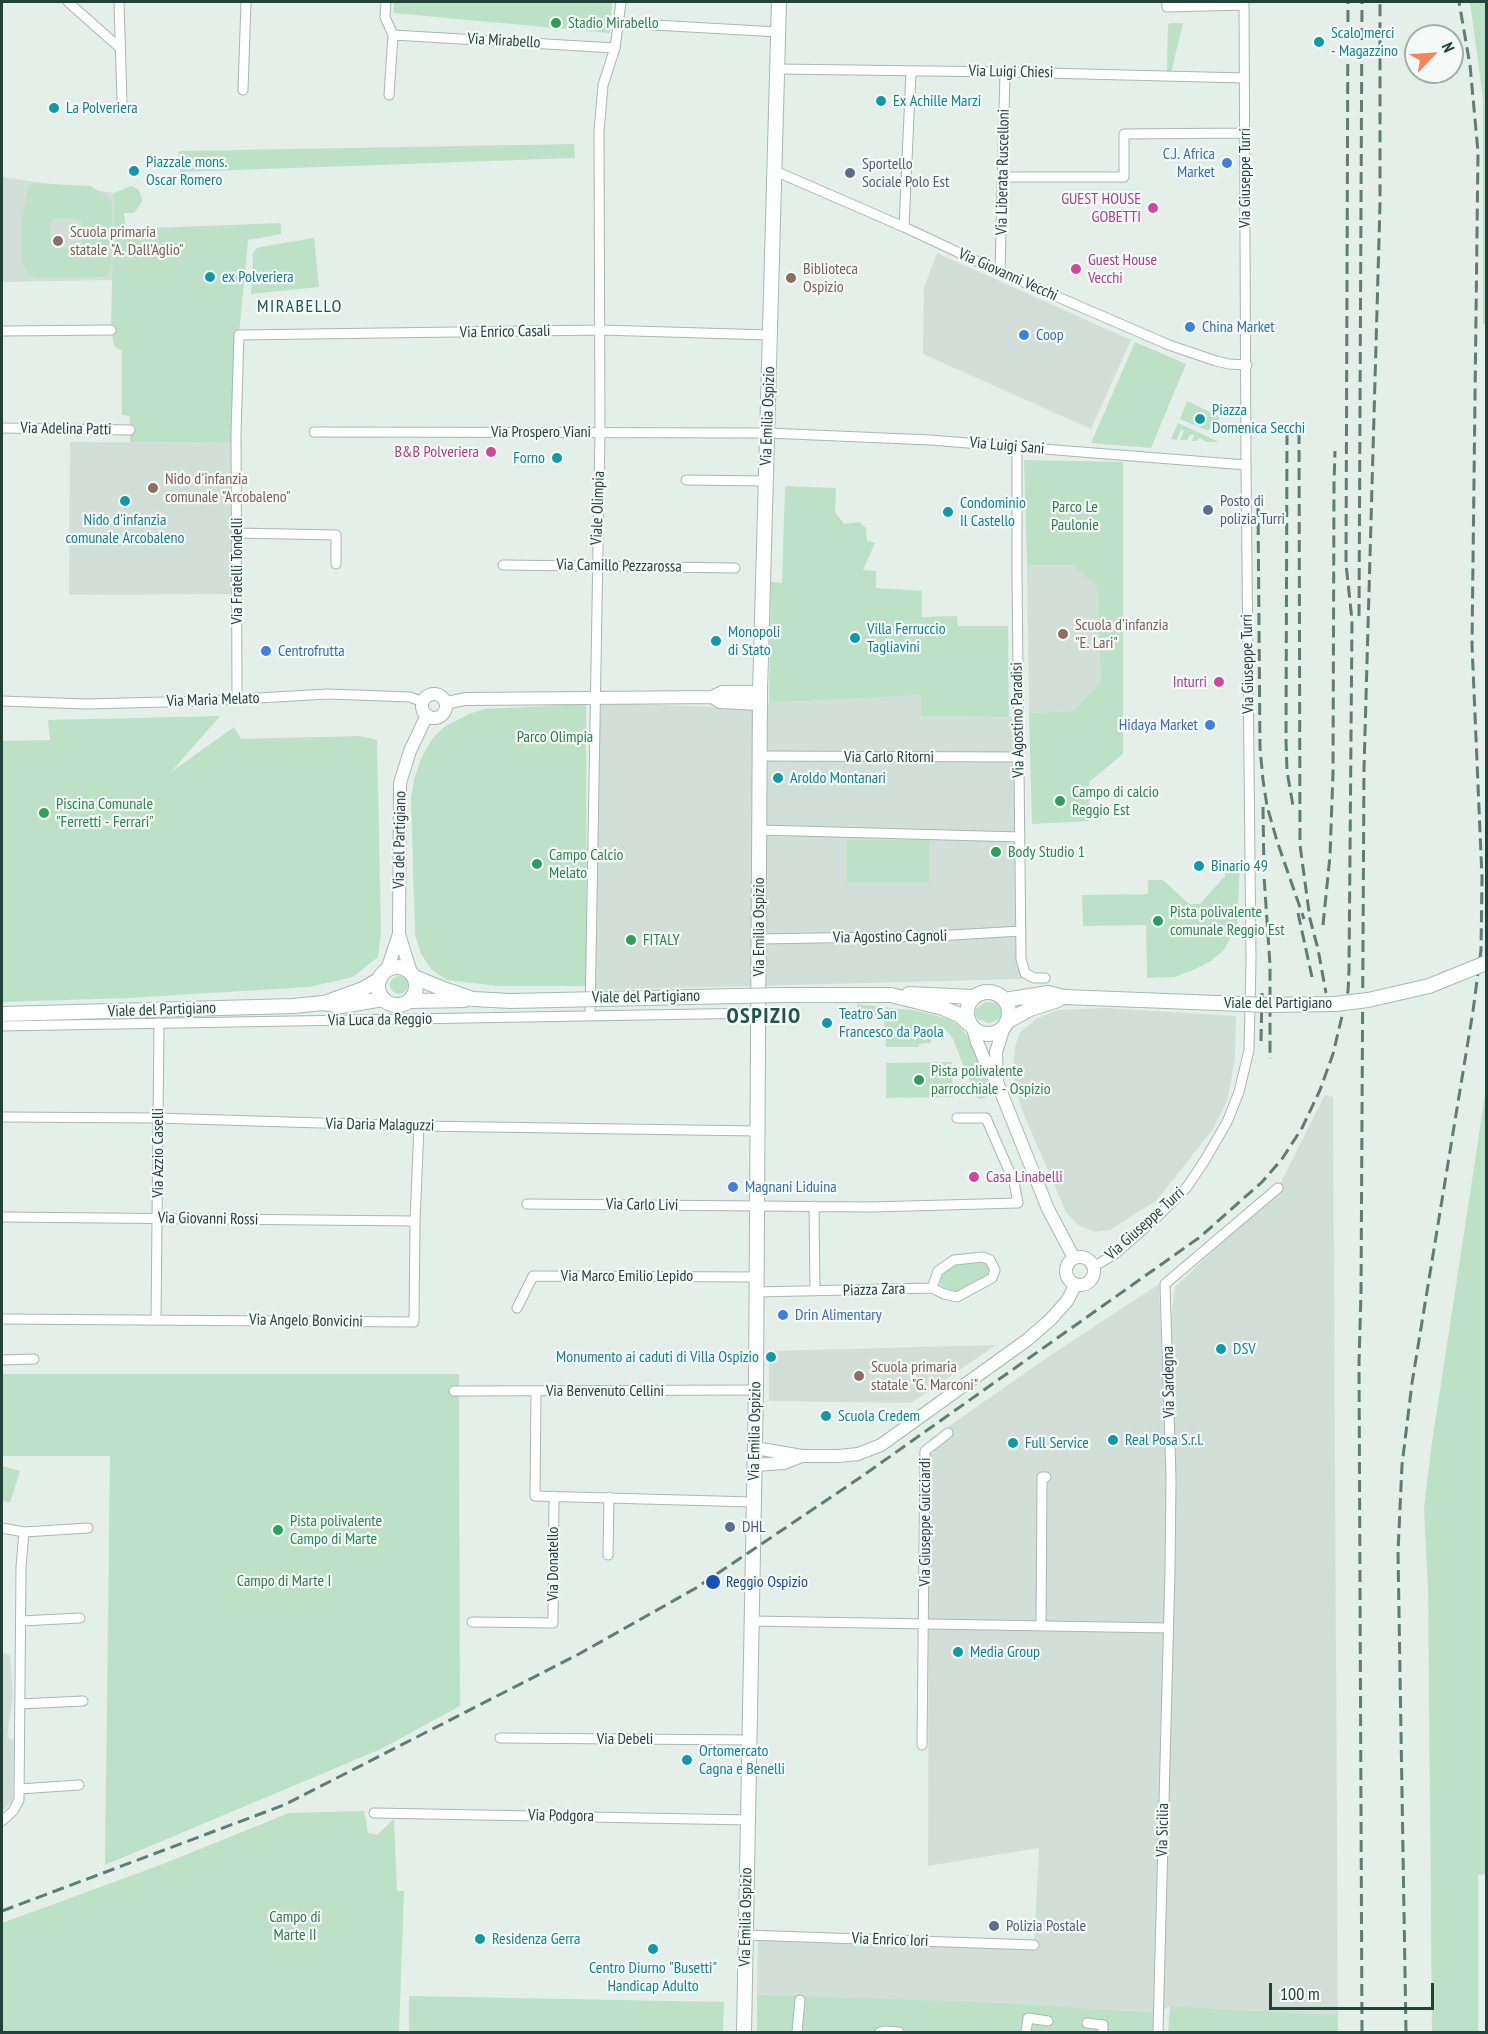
<!DOCTYPE html>
<style>
body{margin:0}
#map{position:relative;width:1488px;height:2034px;overflow:hidden;background:#e4efea;font-family:"PT Sans Narrow",sans-serif}
canvas{display:block}
.frame{position:absolute;inset:0;border:3px solid #22423a;pointer-events:none}
.north{position:absolute;left:1404px;top:24px;width:60px;height:60px;box-sizing:border-box;background:#f5faf8;border:2px solid #a1b0ac;border-radius:50%;rotate:65deg;font-size:16px;font-weight:700;line-height:24px;text-align:center;color:#22423a}
.north::after{content:'';display:block;margin:auto;width:21px;height:27px;background:#fa8257;clip-path:polygon(50% 0,100% 100%,50% 72%,0 100%)}
.scale{position:absolute;left:1269px;top:1983px;width:165px;height:27px;box-sizing:border-box;border:3px solid #22423a;border-top:0;padding-left:8px;font-size:18px;line-height:21px;white-space:nowrap;color:#22423a;-webkit-text-stroke:4px #f5faf8;paint-order:stroke}
</style>
<div id="map">
<canvas width="1488" height="2034"></canvas>
<div class="frame"></div>
<div class="north">N</div>
<div class="scale">100 m</div>
</div>
<script>
const context = document.querySelector('canvas').getContext('2d');
context.lineJoin = 'round';
function fill(path, color) {
  context.fillStyle = color;
  context.fill(path, 'evenodd');
}
function shape(rows) {
  const path = new Path2D();
  for (const r of rows) {
    if (r.length === 3) {
      path.moveTo(r[0] + r[2], r[1]);
      path.arc(r[0], r[1], r[2], 0, 2 * Math.PI);
      continue;
    }
    path.moveTo(r[0], r[1]);
    for (let i = 2; i < r.length; i += 2) path.lineTo(r[i], r[i + 1]);
  }
  return path;
}
function trace(path, color, width, dash) {
  context.strokeStyle = color;
  context.lineWidth = width;
  context.lineCap = dash ? 'butt' : 'round';
  context.setLineDash(dash || []);
  context.stroke(path);
}
function drawText(font, color, halo, rows, align = 'center') {
  context.font = font + ' "PT Sans Narrow",sans-serif';
  context.lineWidth = 4.5;
  context.setLineDash([]);
  context.textBaseline = 'middle';
  context.strokeStyle = halo;
  context.fillStyle = color;
  for (const [text, x, y, turn = 0] of rows) {
    context.save();
    context.translate(x, y);
    context.rotate((+turn || 0) * Math.PI / 180);
    context.textAlign = isNaN(turn) ? turn : align;
    if (halo) context.strokeText(text, 0, 0);
    context.fillText(text, 0, 0);
    context.restore();
  }
}
const built = shape([
 [2,177,114,193,113,280,2,282],
 [937,253,1131,340,1091,429,923,354,924,287],
 [70,442,236,443,237,594,69,595],
 [1027,565,1072,565,1097,586,1101,683,1073,711,1029,713],
 [921,695,921,716,1018,717,1023,979,596,990,598,703,752,708,769,703],
 [1106,1008,1236,1016,1235,1059,1227,1101,1213,1129,1157,1200,1110,1230,1095,1232,1078,1225,1066,1212,1023,1113,1014,1083,1013,1070,1015,1047,1020,1032,1036,1019,1057,1010],
 [1325,1095,1333,1097,1338,2015,1170,2006,1158,2013,757,1995,758,1930,1034,1944,1039,1848,928,1866,929,1440,1048,1357,1159,1284,1163,1385,1175,1287,1278,1188],
 [996,1345,911,1403,769,1401,769,1351],
 [2,1653,10,1655,13,1697,7,1737,14,1741,13,1800,2,1812]
]);
const green = shape([
 [394,2,612,2,610,33,393,13],
 [1470,2,1486,2,1486,324,1483,324,1483,99],
 [1170,23,1183,23,1171,73,1167,73,1168,25],
 [574,144,575,158,180,172,179,151],
 [33,183,90,186,107,196,112,203,111,267,108,274,103,277,35,278,30,276,22,264,22,221,28,187],
 [54,218,76,218,82,222,82,243,78,248,56,248,51,243,50,224],
 [131,186,138,189,141,195,142,202,134,213,124,213,126,229,281,223,281,234,248,240,239,335,236,443,130,442,130,416,122,415,122,351,114,346,111,330,114,193],
 [314,238,319,287,251,294,253,253,256,249,260,247],
 [1135,342,1186,364,1151,448,1091,443],
 [1187,401,1219,416,1219,432,1210,428,1208,431,1180,419],
 [1178,423,1219,442,1207,442,1199,438,1197,441,1192,441,1194,435,1190,434,1187,440,1180,440,1184,431,1181,429,1177,440,1171,439],
 [1024,460,1123,462,1123,754,1089,782,1090,821,1032,824,1029,713,1073,711,1101,682,1097,586,1072,565,1027,565],
 [785,486,836,488,835,512,844,524,859,522,866,528,867,541,875,543,863,570,876,571,876,588,922,591,922,617,957,616,958,626,1008,626,1009,717,921,716,921,695,769,703,771,582,782,583],
 [586,704,587,986,498,986,447,980,432,970,421,954,415,934,411,799,414,779,421,759,432,739,444,727,469,714,485,709],
 [220,716,171,772,234,727,241,739,360,736,377,740,381,932,378,957,353,977,309,987,128,998,2,1002,2,741,50,740,48,720],
 [1485,736,1486,736,1485,955],
 [847,840,929,840,929,882,847,882],
 [1218,862,1240,862,1237,925,1224,950,1211,961,1195,969,1175,977,1147,978,1146,925,1083,926,1082,895,1148,894,1148,880,1163,880,1189,904,1200,904,1225,876,1225,869],
 [399,985,9],
 [985,1002,997,1003,1001,1009,1002,1015,999,1019,989,1023,978,1019,975,1015,976,1009],
 [857,1004,918,1011,949,1019,958,1025,971,1040,990,1088,987,1097,979,1099,976,1097,953,1039,948,1032,931,1025,931,1043,919,1044,919,1047,886,1047,884,1020,857,1019],
 [952,1062,953,1097,886,1098,886,1063],
 [1486,1089,1486,1874,1478,1875,1478,2032,1432,2032,1428,1590,1424,1508,1431,1449],
 [984,1261,991,1268,991,1273,957,1293,952,1293,940,1284,940,1279,949,1267,958,1264],
 [2,1374,459,1374,460,1706,381,1749,105,1865,110,1456,2,1456],
 [2,1466,20,1471,10,1503,2,1500],
 [364,1811,368,1833,377,1835,394,1819,397,1891,404,1891,399,2032,2,2032,2,1923,163,1864,289,1813],
 [757,1995,979,2002,1158,2013,1158,2032,757,2032],
 [409,1996,724,2002,723,2032,409,2032],
 [1170,2006,1338,2015,1338,2032,1168,2032]
]);
const minor = shape([
 [68,2,120,48],
 [119,2,122,102],
 [386,2,385,17,393,35],
 [1167,2,1167,7,1244,5],
 [619,23,778,32],
 [777,69,1005,72,1244,78],
 [243,90,246,2],
 [389,95,393,35,615,48],
 [775,171,904,227,1000,272,1169,345,1216,361,1229,364,1247,365],
 [1003,177,1124,177,1124,134,1245,133],
 [904,227,911,71],
 [1000,272,1005,72],
 [2,331,111,330],
 [2,428,130,430],
 [314,432,768,433,930,440,1246,465],
 [1017,446,1017,573,1021,959,1025,973,1034,978,1045,978],
 [686,480,766,481],
 [236,533,336,535,336,564],
 [503,565,735,568],
 [237,698,236,433,239,335,600,330,770,335],
 [2,701,86,704,205,701,328,694,410,697,423,702],
 [760,756,1019,757],
 [760,830,1020,837],
 [759,939,935,936,1021,931],
 [590,1016,600,432,599,132,603,85,615,48,621,2],
 [2,1026,759,1013],
 [2,1117,157,1118,419,1126,758,1131],
 [527,1204,872,1207,1018,1203,1014,1182,986,1118,957,1118],
 [814,1206,815,1291],
 [2,1217,415,1221],
 [1093,1267,1115,1254,1156,1218,1187,1187,1205,1160,1227,1122,1239,1092,1249,1050,1251,960,1246,465,1244,2],
 [757,1292,932,1288,944,1294,957,1297,992,1278,995,1270,990,1260,983,1257,954,1260,938,1271,932,1288],
 [517,1308,533,1276,757,1277],
 [2,1319,414,1322,415,1221,419,1126],
 [156,1319,159,1023],
 [2,1360,34,1359],
 [454,1391,756,1390],
 [536,1391,535,1496,753,1502],
 [2,1528,24,1532,88,1528],
 [608,1555,609,1497],
 [21,1621,80,1618],
 [751,1621,1167,1628],
 [472,1622,553,1623,554,1496],
 [1041,1626,1042,1477,1046,1477],
 [20,1704,83,1701],
 [500,1738,750,1740],
 [922,1745,925,1451,948,1433],
 [19,1789,79,1785],
 [374,1813,749,1820],
 [2,1821,13,1811,19,1800,21,1567,24,1532],
 [746,1935,1034,1945],
 [1087,2023,1103,2025,1103,2032],
 [797,2032,800,2000],
 [880,2032,884,2031,899,2032],
 [1026,2032,1028,2018,1048,2021],
 [1158,2032,1170,1570,1171,1478,1165,1284,1278,1188]
]);
const tertiary = shape([
 [434,706,12],
 [712,697,720,702,760,704],
 [446,703,465,699,712,697,722,692,760,692],
 [399,934,411,973],
 [387,970,399,934,400,783,410,751,427,715],
 [973,1029,977,1042,987,1066,997,1082,1048,1209,1074,1258],
 [997,1081,996,1052,1004,1027],
 [1080,1271,14],
 [755,1448,802,1456,839,1456,858,1454,881,1445,1027,1340,1050,1320,1067,1301,1076,1284],
 [755,1465,784,1463,802,1456]
]);
const secondary = shape([
 [397,986,19],
 [414,977,441,988,473,999],
 [988,1013,21],
 [909,994,973,997],
 [891,995,943,1008,959,1015,969,1024],
 [1005,1000,1048,993,1064,997],
 [410,1001,465,1000],
 [327,1002,363,989,380,979],
 [2,1014,293,1006,323,1003,342,1006,383,999],
 [1008,1021,1030,1009,1055,1001,1064,997],
 [744,2032,756,1390,760,692,779,2]
]);
const rail = shape([
 [1299,432,1300,845,1310,919,1318,949,1326,993],
 [1287,433,1286,741,1287,771,1293,806],
 [1258,505,1260,748,1263,780,1267,806,1277,841,1304,919],
 [1359,616,1362,2],
 [1263,807,1264,876,1270,965,1270,1059],
 [1298,913,1312,977],
 [1323,925,1330,856,1333,773,1334,484,1335,451],
 [1261,1041,1262,993],
 [2,1911,284,1805,579,1654,696,1588,861,1477,1200,1237,1262,1182,1282,1159,1302,1128,1320,1090,1333,1054,1348,991,1349,970,1352,620,1346,564,1348,2],
 [1362,2032,1359,1362,1361,1293,1364,768,1380,204,1380,2],
 [1406,2032,1398,1552,1402,1465,1412,1383,1473,1011,1481,950,1482,878,1472,645,1478,152,1470,65,1459,2]
]);
const secondaryBridge = shape([
 [1064,997,1268,1005,1335,1004,1368,1000,1429,986,1486,963],
 [473,999,511,1001,782,995,891,995]
]);
const markers = [
 [556,23,6,"#2e9e5b"],
 [1319,42,6,"#0f9aa8"],
 [881,101,6,"#0f9aa8"],
 [54,108,6,"#0f9aa8"],
 [1227,163,6,"#3f7fe0"],
 [134,171,6,"#0f9aa8"],
 [850,173,6,"#5c6f8a"],
 [1153,208,6,"#d1479c"],
 [58,241,6,"#8d6e63"],
 [1076,269,6,"#d1479c"],
 [210,277,6,"#0f9aa8"],
 [791,278,6,"#8d6e63"],
 [1190,327,6,"#3f7fe0"],
 [1024,335,6,"#3f7fe0"],
 [1200,419,6,"#0f9aa8"],
 [491,452,6,"#d1479c"],
 [557,458,6,"#0f9aa8"],
 [153,488,6,"#8d6e63"],
 [125,501,6,"#0f9aa8"],
 [1208,510,6,"#5c6f8a"],
 [948,512,6,"#0f9aa8"],
 [1063,634,6,"#8d6e63"],
 [855,638,6,"#0f9aa8"],
 [716,641,6,"#0f9aa8"],
 [266,651,6,"#3f7fe0"],
 [1219,682,6,"#d1479c"],
 [1210,725,6,"#3f7fe0"],
 [778,778,6,"#0f9aa8"],
 [1060,801,6,"#2e9e5b"],
 [44,813,6,"#2e9e5b"],
 [996,852,6,"#2e9e5b"],
 [537,864,6,"#2e9e5b"],
 [1199,866,6,"#0f9aa8"],
 [1158,921,6,"#2e9e5b"],
 [631,940,6,"#2e9e5b"],
 [827,1023,6,"#0f9aa8"],
 [919,1080,6,"#2e9e5b"],
 [974,1177,6,"#d1479c"],
 [733,1187,6,"#3f7fe0"],
 [783,1315,6,"#3f7fe0"],
 [1221,1349,6,"#0f9aa8"],
 [771,1357,6,"#0f9aa8"],
 [859,1376,6,"#8d6e63"],
 [826,1416,6,"#0f9aa8"],
 [1113,1440,6,"#0f9aa8"],
 [1013,1443,6,"#0f9aa8"],
 [730,1527,6,"#5c6f8a"],
 [278,1530,6,"#2e9e5b"],
 [713,1582,8,"#1a4fb4"],
 [958,1652,6,"#0f9aa8"],
 [687,1760,6,"#0f9aa8"],
 [994,1926,6,"#5c6f8a"],
 [480,1939,6,"#0f9aa8"],
 [653,1949,6,"#0f9aa8"]
];
const leisureNames = [
 ["Stadio Mirabello",568,23],
 ["Campo di calcio",1072,792],
 ["Reggio Est",1072,810],
 ["Piscina Comunale",56,804],
 ["\"Ferretti - Ferrari\"",56,822],
 ["Body Studio 1",1008,852],
 ["Campo Calcio",549,855],
 ["Melato",549,873],
 ["Pista polivalente",1170,912],
 ["comunale Reggio Est",1170,930],
 ["FITALY",643,940],
 ["Pista polivalente",931,1071],
 ["parrocchiale - Ospizio",931,1089],
 ["Pista polivalente",290,1521],
 ["Campo di Marte",290,1539]
];
const cultureNames = [
 ["Scalo merci",1331,33],
 ["- Magazzino",1331,51],
 ["Ex Achille Marzi",893,101],
 ["La Polveriera",66,108],
 ["Piazzale mons.",146,162],
 ["Oscar Romero",146,180],
 ["ex Polveriera",222,277],
 ["Piazza",1212,410],
 ["Domenica Secchi",1212,428],
 ["Forno",545,458,"right"],
 ["Condominio",960,503],
 ["Il Castello",960,521],
 ["Nido d'infanzia",125,520,"center"],
 ["comunale Arcobaleno",125,538,"center"],
 ["Villa Ferruccio",867,629],
 ["Tagliavini",867,647],
 ["Monopoli",728,632],
 ["di Stato",728,650],
 ["Aroldo Montanari",790,778],
 ["Binario 49",1211,866],
 ["Teatro San",839,1014],
 ["Francesco da Paola",839,1032],
 ["DSV",1233,1349],
 ["Monumento ai caduti di Villa Ospizio",759,1357,"right"],
 ["Scuola Credem",838,1416],
 ["Real Posa S.r.l.",1125,1440],
 ["Full Service",1025,1443],
 ["Media Group",970,1652],
 ["Ortomercato",699,1751],
 ["Cagna e Benelli",699,1769],
 ["Residenza Gerra",492,1939],
 ["Centro Diurno \"Busetti\"",653,1968,"center"],
 ["Handicap Adulto",653,1986,"center"]
];
const streetNames = [
 ["Via Mirabello",504,41,3],
 ["Via Luigi Chiesi",1011,72,1],
 ["Via Liberata Ruscelloni",1003,172,-89],
 ["Via Giuseppe Turri",1245,178,-90],
 ["Via Giovanni Vecchi",1008,275,24],
 ["Via Enrico Casali",505,332,-1],
 ["Via Emilia Ospizio",768,416,-88],
 ["Via Adelina Patti",66,429,1],
 ["Via Prospero Viani",541,432],
 ["Via Luigi Sani",1007,446,5],
 ["Viale Olimpia",598,508,-88],
 ["Via Camillo Pezzarossa",619,566,1],
 ["Via Fratelli Tondelli",237,571,-90],
 ["Via Giuseppe Turri",1248,664,-91],
 ["Via Maria Melato",213,700,-2],
 ["Via Agostino Paradisi",1018,720,-91],
 ["Via Carlo Ritorni",889,757],
 ["Via del Partigiano",400,840,-89],
 ["Via Emilia Ospizio",759,927,-90],
 ["Via Agostino Cagnoli",890,937,-1],
 ["Viale del Partigiano",646,997,-1],
 ["Viale del Partigiano",1278,1003],
 ["Viale del Partigiano",162,1010,-2],
 ["Via Luca da Reggio",380,1020,-1],
 ["Via Daria Malaguzzi",380,1125,1],
 ["Via Azzio Caselli",158,1153,-90],
 ["Via Carlo Livi",642,1205,1],
 ["Via Giovanni Rossi",208,1219,1],
 ["Via Giuseppe Turri",1145,1224,-42],
 ["Via Marco Emilio Lepido",627,1276],
 ["Piazza Zara",874,1290,-2],
 ["Via Angelo Bonvicini",306,1321,1],
 ["Via Sardegna",1169,1382,-91],
 ["Via Benvenuto Cellini",605,1391],
 ["Via Emilia Ospizio",755,1431,-89],
 ["Via Giuseppe Guicciardi",925,1522,-90],
 ["Via Donatello",553,1564,-90],
 ["Via Debeli",625,1739],
 ["Via Podgora",561,1816,1],
 ["Via Sicilia",1163,1830,-89],
 ["Via Emilia Ospizio",746,1917,-89],
 ["Via Enrico Iori",890,1940,2]
];
const shopNames = [
 ["C.J. Africa",1215,154,"right"],
 ["Market",1215,172,"right"],
 ["China Market",1202,327],
 ["Coop",1036,335],
 ["Centrofrutta",278,651],
 ["Hidaya Market",1198,725,"right"],
 ["Magnani Liduina",745,1187],
 ["Drin Alimentary",795,1315]
];
const serviceNames = [
 ["Sportello",862,164],
 ["Sociale Polo Est",862,182],
 ["Posto di",1220,501],
 ["polizia Turri",1220,519],
 ["DHL",742,1527],
 ["Polizia Postale",1006,1926]
];
const hotelNames = [
 ["GUEST HOUSE",1141,199],
 ["GOBETTI",1141,217],
 ["Guest House",1088,260,"left"],
 ["Vecchi",1088,278,"left"],
 ["B&B Polveriera",479,452],
 ["Inturri",1207,682],
 ["Casa Linabelli",986,1177,"left"]
];
const educationNames = [
 ["Scuola primaria",70,232],
 ["statale \"A. Dall'Aglio\"",70,250],
 ["Biblioteca",803,269],
 ["Ospizio",803,287],
 ["Nido d'infanzia",165,479],
 ["comunale \"Arcobaleno\"",165,497],
 ["Scuola d'infanzia",1075,625],
 ["\"E. Lari\"",1075,643],
 ["Scuola primaria",871,1367],
 ["statale \"G. Marconi\"",871,1385]
];
const parkNames = [
 ["Parco Le",1075,507],
 ["Paulonie",1075,525],
 ["Parco Olimpia",555,737],
 ["Campo di Marte I",284,1581],
 ["Campo di",295,1917],
 ["Marte II",295,1935]
];
const transitNames = [
 ["Reggio Ospizio",726,1582]
];
const neighbourhoodNames = [
 ["MIRABELLO",300,307]
];
const districtNames = [
 ["OSPIZIO",764,1017]
];
fill(built, '#d2dfd9');
fill(green, '#bce1c7');
trace(minor, '#a6b8b2', 11);
trace(tertiary, '#a6b8b2', 14);
trace(secondary, '#a2bbb3', 16);
trace(minor, '#fff', 9);
trace(tertiary, '#fff', 12);
trace(secondary, '#fff', 14);
trace(rail, '#5d7d75', 3, [12, 6]);
trace(secondaryBridge, '#a2bbb3', 16, []);
trace(secondaryBridge, '#fff', 14);
for (const [x, y, r, color] of markers) {
  const dot = new Path2D();
  dot.arc(x, y, r, 0, 2 * Math.PI);
  context.fillStyle = color;
  context.fill(dot);
  trace(dot, '#f5faf8', 2);
}
drawText('16px', '#27864d', '#f5faf8', leisureNames, 'left');
drawText('16px', '#0d838f', '#f5faf8', cultureNames, 'left');
drawText('16px', '#22423a', '#f5faf8', streetNames);
drawText('16px', '#366cbe', '#f5faf8', shopNames, 'left');
drawText('16px', '#4e5e75', '#f5faf8', serviceNames, 'left');
drawText('16px', '#b23c85', '#f5faf8', hotelNames, 'right');
drawText('16px', '#785e54', '#f5faf8', educationNames, 'left');
drawText('16px', '#2a7b4b', '#f5faf8', parkNames);
drawText('16px', '#164399', '#f5faf8', transitNames, 'left');
context.letterSpacing = '1.5px';
drawText('18px', '#1c5549', '#f5faf8', neighbourhoodNames);
context.letterSpacing = '0px';
context.letterSpacing = '1.5px';
drawText('bold 22px', '#1c5549', '#f5faf8', districtNames);
context.letterSpacing = '0px';
</script>
